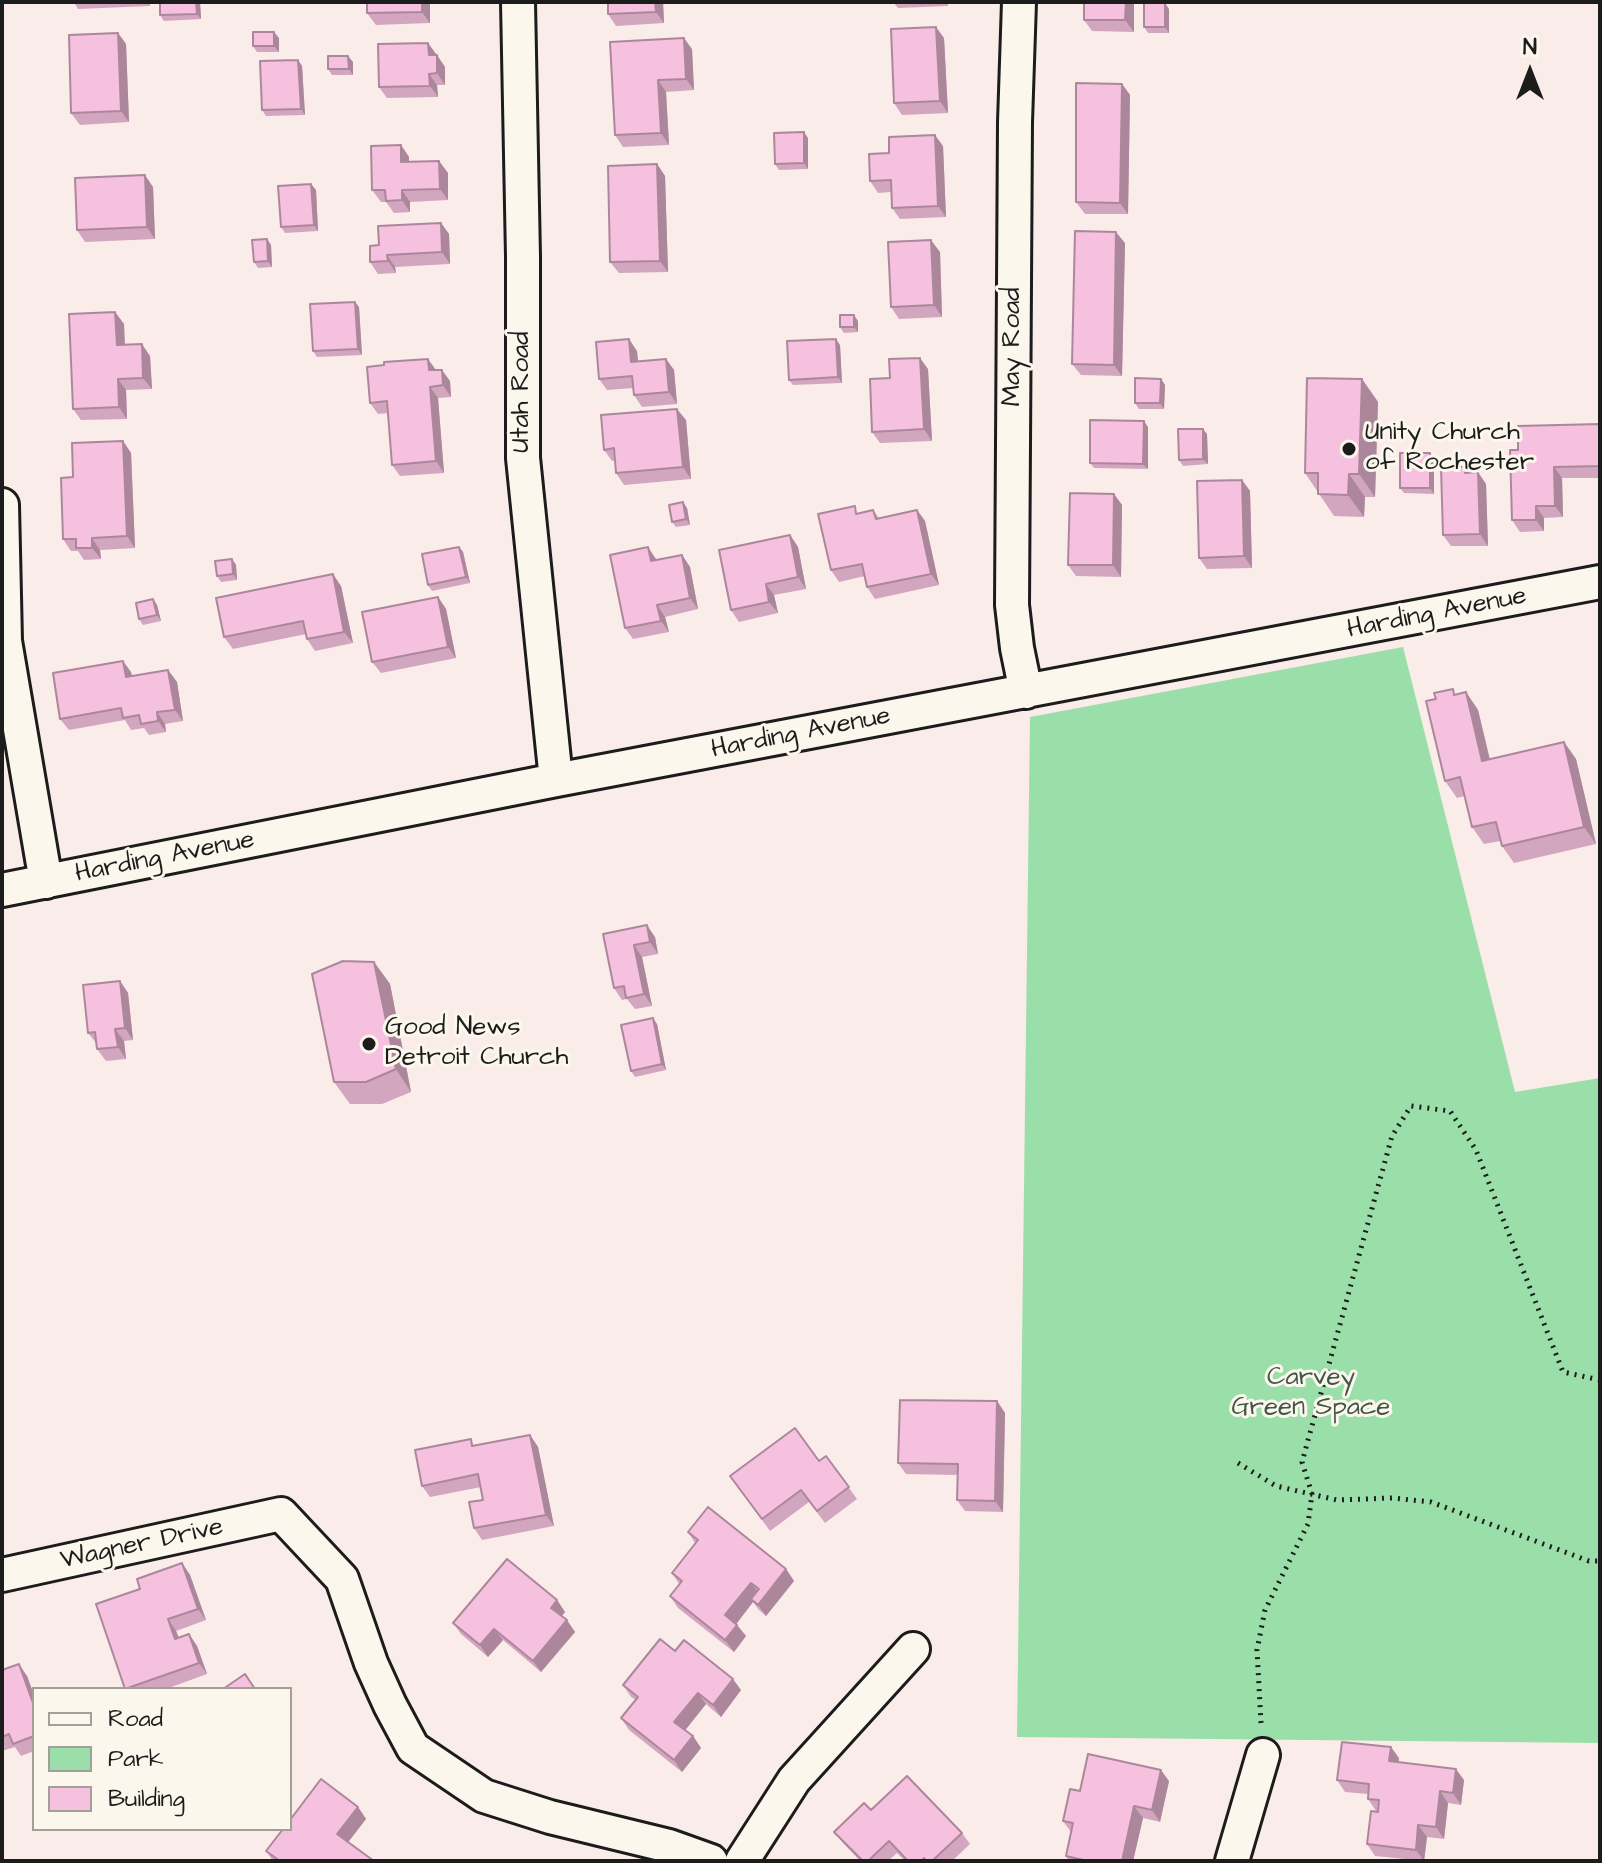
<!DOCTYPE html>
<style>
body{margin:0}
#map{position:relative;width:1602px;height:1863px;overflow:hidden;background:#faece9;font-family:"Architects Daughter",sans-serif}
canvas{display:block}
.frame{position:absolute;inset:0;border:4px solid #1c1c1c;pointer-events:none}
.legend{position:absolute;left:32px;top:1687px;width:260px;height:144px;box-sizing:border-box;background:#fbf7ec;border:2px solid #a29f99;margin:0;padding:10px 14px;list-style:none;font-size:24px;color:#1c1c1c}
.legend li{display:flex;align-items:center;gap:16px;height:40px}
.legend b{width:40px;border:2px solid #a29f99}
.north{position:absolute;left:1490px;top:32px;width:80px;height:80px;-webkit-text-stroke:6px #fbf7ec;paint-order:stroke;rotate:0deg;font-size:22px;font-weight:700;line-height:32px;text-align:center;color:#1c1c1c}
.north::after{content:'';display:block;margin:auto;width:28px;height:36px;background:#1c1c1c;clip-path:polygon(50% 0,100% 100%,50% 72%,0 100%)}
</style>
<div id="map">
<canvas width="1602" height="1863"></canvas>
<div class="frame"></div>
<ul class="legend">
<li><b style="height:10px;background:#fbf7ec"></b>Road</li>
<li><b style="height:22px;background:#9adeaa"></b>Park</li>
<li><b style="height:22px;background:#f5c1de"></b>Building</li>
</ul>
<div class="north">N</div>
</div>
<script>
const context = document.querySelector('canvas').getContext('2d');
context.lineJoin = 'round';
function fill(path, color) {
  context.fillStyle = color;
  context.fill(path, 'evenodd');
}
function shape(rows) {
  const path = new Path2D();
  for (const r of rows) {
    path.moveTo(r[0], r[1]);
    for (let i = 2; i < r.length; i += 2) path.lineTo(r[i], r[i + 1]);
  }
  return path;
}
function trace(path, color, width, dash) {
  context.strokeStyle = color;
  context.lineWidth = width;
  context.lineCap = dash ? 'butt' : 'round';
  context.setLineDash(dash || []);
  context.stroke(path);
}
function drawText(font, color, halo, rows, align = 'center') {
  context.font = font + ' "Architects Daughter",sans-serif';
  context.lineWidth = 6;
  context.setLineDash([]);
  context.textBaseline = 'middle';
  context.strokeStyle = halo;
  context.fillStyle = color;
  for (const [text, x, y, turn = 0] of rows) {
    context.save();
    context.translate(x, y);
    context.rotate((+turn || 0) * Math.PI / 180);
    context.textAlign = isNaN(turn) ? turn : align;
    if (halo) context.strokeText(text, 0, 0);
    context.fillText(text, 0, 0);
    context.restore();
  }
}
const green = shape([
 [1403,647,1515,1092,1600,1078,1600,1743,1017,1737,1030,717]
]);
const path = shape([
 [1238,1463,1276,1486,1337,1500,1392,1498,1431,1502,1589,1561,1600,1561],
 [1261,1723,1257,1650,1265,1610,1308,1524,1312,1494,1302,1462,1392,1136,1411,1106,1450,1111,1476,1150,1563,1372,1600,1380]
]);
const minor = shape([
 [518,2,523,257,523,458,556,780],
 [1019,2,1015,122,1012,605,1017,648,1026,692],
 [2,505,5,641,46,882],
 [2,890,556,780,1600,582],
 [2,1575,281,1514,342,1579,371,1663,390,1705,413,1748,484,1796,550,1817,669,1846,711,1861],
 [742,1861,794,1780,913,1649],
 [1232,1861,1263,1755]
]);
const wall = shape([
 [74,2,150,2,150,6,78,9],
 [200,2,201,19,164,21,160,15],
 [367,2,430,2,430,23,376,25,367,13],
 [663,2,664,23,616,26,608,14],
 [893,2,948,2,948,6,898,8],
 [1134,2,1134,32,1092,31,1084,20],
 [1169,9,1169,33,1148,33,1144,27],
 [118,33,126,44,129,122,80,125,71,113],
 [279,38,279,52,257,52,253,46],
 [944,38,948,113,902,115,894,103],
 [610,42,692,49,694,90,666,92,669,145,623,147,615,135],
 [428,43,445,67,445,85,437,85,438,97,387,98,379,87],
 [298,60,302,66,305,115,266,116,262,110],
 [353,62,353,75,332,75,328,69],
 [1122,84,1130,95,1128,214,1085,214,1076,202],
 [808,138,808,169,779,170,775,164],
 [401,145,409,157,409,162,439,161,448,173,448,200,410,202,410,212,394,213,386,202,381,202,372,190],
 [943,146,946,217,900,219,892,208,891,192,878,193,870,181,889,153],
 [657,164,665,176,668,272,619,273,610,262],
 [311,184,316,190,318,231,285,233,281,227],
 [153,187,155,239,85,242,77,230],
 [441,223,449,234,450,264,395,267,396,273,378,274,370,262,379,245],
 [267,239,271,245,272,267,258,268,254,262],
 [1125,243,1122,376,1081,375,1072,364],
 [940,252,942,317,899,319,891,307],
 [359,307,362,355,317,357,313,351],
 [115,312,124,324,125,345,150,356,152,389,126,390,127,419,81,420,73,409],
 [858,321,858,332,844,333,840,327],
 [840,345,842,383,793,385,789,380],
 [637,351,638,361,666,359,674,370,677,404,642,407,634,395,633,388,607,390,599,379],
 [928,369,932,441,880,443,872,432,890,378],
 [436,370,450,381,451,397,438,398,444,473,400,476,392,465,388,413,378,414,370,403],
 [1161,379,1165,385,1164,409,1139,409,1135,403],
 [1362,379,1378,402,1375,497,1365,497,1364,517,1334,516,1305,473],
 [686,420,691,479,624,485,616,473,615,461,612,461,604,450],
 [1600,424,1600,478,1562,478,1563,517,1544,518,1544,531,1520,532,1512,520,1518,450],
 [1148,427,1148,469,1094,468,1090,463],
 [1207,434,1208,464,1183,466,1179,460],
 [123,441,131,453,135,548,100,550,101,559,84,560,78,551,71,551,63,539,73,477],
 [1430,453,1434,459,1434,494,1404,493,1400,488],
 [1465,467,1469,473,1486,484,1488,546,1451,546,1443,535],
 [1242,480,1250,491,1252,568,1207,569,1199,558],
 [1114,494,1122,505,1121,577,1076,576,1068,565],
 [687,508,690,525,676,527,672,522],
 [873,510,879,518,917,510,925,521,939,585,875,599,867,587,865,576,839,582,831,570],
 [790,535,798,547,806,589,774,595,778,613,739,622,731,610],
 [459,547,463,552,470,583,432,591,428,585],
 [682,555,690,567,698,609,665,617,669,632,633,639,625,628,656,559,657,560],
 [232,559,236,565,237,580,221,582,217,576],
 [341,586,353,643,315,651,307,639,306,634,233,649,224,637],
 [438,597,446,609,456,658,381,673,372,662],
 [153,599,157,605,161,621,143,625,139,619],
 [168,670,177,682,183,721,165,724,166,732,149,735,144,728,131,730,125,720,69,730,60,719,131,672,132,676],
 [1466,692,1478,710,1490,759,1564,742,1576,759,1596,844,1514,863,1502,846,1501,841,1484,844,1472,827,1465,796,1457,798,1445,781,1457,695],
 [603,934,655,937,658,954,642,957,652,1006,635,1009,627,999,622,1000,614,988],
 [374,962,390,984,411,1092,382,1104,350,1104,334,1082],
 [120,981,128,993,133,1040,124,1041,126,1059,106,1061,97,1049,97,1044,88,1033],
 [657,1024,666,1070,635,1077,631,1071],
 [997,1401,1005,1413,1003,1512,965,1511,957,1500,957,1475,906,1474,898,1463],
 [530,1435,538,1447,554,1526,482,1540,474,1528,483,1500,481,1487,430,1497,422,1486,475,1445],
 [826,1456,857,1499,825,1523,809,1502,770,1531,730,1476,819,1461],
 [688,1532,786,1569,794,1581,766,1616,759,1610,753,1602,736,1624,746,1636,734,1652,678,1608,670,1596,679,1584,672,1573,695,1543],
 [182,1563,190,1575,206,1620,176,1631,179,1638,189,1634,197,1646,207,1674,166,1689,125,1689,140,1589],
 [557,1600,565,1612,562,1616,575,1632,541,1672,503,1640,488,1657,461,1634,453,1623],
 [675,1651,741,1690,721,1717,706,1704,685,1730,693,1736,701,1748,682,1772,629,1730,621,1718,636,1700,631,1697,623,1685],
 [2,1670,27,1676,34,1695,34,1751,21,1756,15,1747,2,1751],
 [1399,1758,1398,1762,1464,1780,1461,1805,1448,1803,1444,1839,1427,1837,1424,1861,1375,1856,1367,1844,1378,1811,1376,1811,1368,1799,1368,1794,1345,1792,1337,1780],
 [1169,1781,1160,1822,1143,1818,1133,1861,1069,1861,1066,1856,1071,1832,1063,1821,1080,1791],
 [358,1807,366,1819,348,1842,374,1861,273,1861,266,1851],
 [871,1810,962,1833,970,1844,952,1861,905,1861,897,1853,888,1861,860,1861,843,1843,834,1832]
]);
const shadedWall = shape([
 [196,2,200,2,201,19,197,14],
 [422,2,430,2,430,23,422,12],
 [655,2,663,2,664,23,656,12],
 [1126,2,1134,2,1134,32,1125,20],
 [1165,3,1169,9,1169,33,1165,27],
 [936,27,944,38,948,113,940,101],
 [274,32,279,38,279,52,274,46],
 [118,33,126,44,129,122,121,111],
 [684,38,692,49,694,90,686,79],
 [428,43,436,54,437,67,429,55],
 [437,55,445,67,445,85,437,73],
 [348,56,353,62,353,75,349,69],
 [298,60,302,66,305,115,301,109],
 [429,74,437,85,438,97,430,86],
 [658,80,666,92,669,145,661,133],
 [1122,84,1130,95,1128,214,1120,203],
 [804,132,808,138,808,169,804,163],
 [935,135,943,146,946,217,938,206],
 [401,145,409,157,409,174,401,162],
 [439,161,448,173,448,200,440,189],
 [657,164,665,176,668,272,660,261],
 [145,175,153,187,155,239,147,227],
 [311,184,316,190,318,231,314,225],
 [402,190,410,202,410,212,402,200],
 [441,223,449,234,450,264,442,252],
 [1116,232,1125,243,1122,376,1114,365],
 [267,239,271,245,272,267,268,261],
 [931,240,940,252,942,317,934,305],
 [387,255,395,267,396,273,388,261],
 [355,302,359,307,362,355,358,349],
 [115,312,124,324,125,356,117,345],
 [854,315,858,321,858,332,854,327],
 [629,339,637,351,639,373,631,362],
 [836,339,840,345,842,383,838,377],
 [142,344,150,356,152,389,143,378],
 [920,358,928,369,932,441,924,429],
 [428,359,436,370,429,370],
 [666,359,674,370,677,404,669,392],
 [442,370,450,381,451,397,443,385],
 [118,379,126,390,127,419,119,407],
 [1161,379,1165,385,1164,409,1160,403],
 [1362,379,1378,402,1375,497,1359,474],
 [430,387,438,398,444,473,436,461],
 [677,409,686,420,691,479,683,467],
 [1144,421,1148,427,1148,469,1143,464],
 [1203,429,1207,434,1208,464,1203,459],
 [123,441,131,453,135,548,127,536],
 [1430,453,1434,459,1434,494,1430,488],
 [1554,467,1562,478,1563,517,1555,506],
 [1478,472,1486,484,1488,546,1480,534],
 [1349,474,1365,497,1364,517,1348,495],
 [1242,480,1250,491,1252,568,1244,556],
 [1114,494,1122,505,1121,577,1113,565],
 [683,502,687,508,690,525,686,519],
 [1536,506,1544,518,1544,531,1536,520],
 [917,510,925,521,939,585,931,574],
 [790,535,798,547,806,589,798,577],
 [92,538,100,550,101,559,92,548],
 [459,547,463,552,470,583,466,577],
 [648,547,656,559,660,573,651,561],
 [682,555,690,567,698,609,690,598],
 [232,559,236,565,237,580,233,574],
 [333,574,341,586,353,643,344,632],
 [766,584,774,595,778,613,769,602],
 [438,597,446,609,456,658,448,647],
 [153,599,157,605,161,621,157,615],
 [657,605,665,617,669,632,661,621],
 [123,661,131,672,134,689,126,677],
 [168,670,177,682,183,721,175,710],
 [1466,692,1478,710,1494,778,1482,761],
 [157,712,165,724,166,732,158,721],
 [1564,742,1576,759,1596,844,1584,827],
 [647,925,655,937,658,954,650,942],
 [634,945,642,957,652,1006,644,994],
 [374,962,390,984,411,1092,396,1069],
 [120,981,128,993,133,1040,125,1028],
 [653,1018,657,1024,666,1070,662,1064],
 [115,1029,124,1041,126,1059,118,1047],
 [997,1401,1005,1413,1003,1512,995,1501],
 [530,1435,538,1447,554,1526,546,1515],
 [182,1563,190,1575,206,1620,198,1609],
 [786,1569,794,1581,766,1616,758,1605],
 [751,1583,760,1594,751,1599,753,1602,734,1627,725,1615],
 [557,1600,565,1612,559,1619,551,1608],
 [168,1619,176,1631,184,1651,175,1639],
 [567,1620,575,1632,541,1672,533,1661],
 [737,1625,746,1636,734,1652,725,1640],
 [494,1629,503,1640,488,1657,480,1645],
 [189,1634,197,1646,207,1674,199,1663],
 [19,1664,27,1676,34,1695,34,1706],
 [733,1679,741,1690,721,1717,713,1705],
 [698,1693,706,1704,683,1733,674,1722],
 [693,1736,701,1748,682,1772,674,1760],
 [1391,1747,1399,1758,1397,1773,1389,1761],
 [1456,1769,1464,1780,1461,1805,1453,1793],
 [1161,1770,1169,1781,1160,1822,1152,1810],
 [1440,1791,1448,1803,1444,1839,1436,1827],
 [1134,1806,1143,1818,1133,1861,1122,1861],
 [358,1807,366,1819,346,1845,337,1834],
 [1418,1825,1427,1837,1424,1861,1416,1850]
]);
const building = shape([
 [160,2,196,2,197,14,160,15,160,2],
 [367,2,422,2,422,12,367,13,367,2],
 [608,2,655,2,656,12,608,14,608,2],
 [1084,2,1126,2,1125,20,1084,20,1084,2],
 [1144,2,1165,3,1165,27,1144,27,1144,2],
 [936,27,940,101,894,103,891,29,936,27],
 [253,32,274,32,274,46,253,46,253,32],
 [118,33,121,111,71,113,69,35,118,33],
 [684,38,686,79,658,80,661,133,615,135,610,42,684,38],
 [428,43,429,55,437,55,437,73,429,74,430,86,379,87,378,44,428,43],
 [328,56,348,56,349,69,328,69,328,56],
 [298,60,301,109,262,110,260,61,298,60],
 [1076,83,1122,84,1120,203,1076,202,1076,83],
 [804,132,804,163,775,164,774,133,804,132],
 [935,135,938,206,892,208,891,180,870,181,869,154,889,153,889,137,935,135],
 [401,145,401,162,439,161,440,189,402,190,402,200,386,201,385,190,372,190,371,146,401,145],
 [657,164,660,261,610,262,608,166,657,164],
 [145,175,147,227,77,230,75,178,145,175],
 [311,184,314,225,281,227,278,186,311,184],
 [441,223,442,252,387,255,388,261,370,262,370,246,379,245,378,226,441,223],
 [1075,231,1116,232,1114,365,1072,364,1075,231],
 [267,239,268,261,254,262,252,240,267,239],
 [931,240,934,305,891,307,888,242,931,240],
 [355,302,358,349,313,351,310,304,355,302],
 [115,312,117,345,142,344,143,378,118,379,119,407,73,409,69,314,115,312],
 [840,315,854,315,854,327,840,327,840,315],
 [629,339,631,362,666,359,669,392,634,395,632,376,599,379,596,342,629,339],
 [836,339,838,377,789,380,787,341,836,339],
 [920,358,924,429,872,432,870,379,890,378,889,359,920,358],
 [428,359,429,370,442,370,443,385,430,387,436,461,392,465,387,401,370,403,367,367,384,365,384,362,428,359],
 [1135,378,1161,379,1160,403,1135,403,1135,378],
 [1307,378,1362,379,1359,474,1349,474,1348,495,1318,494,1318,473,1305,473,1307,378],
 [677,409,683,467,616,473,614,448,604,450,601,415,677,409],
 [1090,420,1144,421,1143,464,1090,463,1090,420],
 [1600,424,1600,466,1554,467,1555,506,1536,506,1536,520,1512,520,1510,450,1518,450,1518,426,1600,424],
 [1178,429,1203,429,1203,459,1179,460,1178,429],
 [123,441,127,536,92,538,92,548,76,548,76,539,63,539,61,478,73,477,72,443,123,441],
 [1400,453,1430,453,1430,488,1400,488,1400,453],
 [1441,467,1465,467,1465,473,1478,472,1480,534,1443,535,1441,467],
 [1242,480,1244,556,1199,558,1197,481,1242,480],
 [1070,493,1114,494,1113,565,1068,565,1070,493],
 [683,502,686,519,672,522,669,505,683,502],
 [855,506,856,514,873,510,876,519,917,510,931,574,867,587,862,564,831,570,818,514,855,506],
 [790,535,798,577,766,584,769,602,731,610,719,550,790,535],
 [459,547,466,577,428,585,422,554,459,547],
 [648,547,651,561,682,555,690,598,657,605,661,621,625,628,610,555,648,547],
 [232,559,233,574,217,576,215,561,232,559],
 [333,574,344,632,307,639,303,621,224,637,216,598,333,574],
 [438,597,448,647,372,662,362,612,438,597],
 [153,599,157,615,139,619,136,603,153,599],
 [123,661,126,677,168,670,175,710,157,712,158,721,141,724,139,715,123,718,121,708,60,719,53,673,123,661],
 [1453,689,1454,695,1466,692,1482,761,1564,742,1584,827,1502,846,1496,822,1472,827,1460,777,1445,781,1426,701,1436,699,1434,693,1453,689],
 [647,925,650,942,634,945,644,994,626,998,624,986,614,988,603,934,647,925],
 [343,961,374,962,396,1069,366,1082,334,1082,312,974,343,961],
 [120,981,125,1028,115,1029,118,1047,97,1049,95,1032,88,1033,83,985,120,981],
 [653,1018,662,1064,631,1071,621,1025,653,1018],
 [900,1400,997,1401,995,1501,957,1500,958,1464,898,1463,900,1400],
 [795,1428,819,1461,826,1456,849,1487,817,1511,801,1490,762,1519,730,1476,795,1428],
 [530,1435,546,1515,474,1528,469,1502,483,1500,478,1474,422,1486,415,1450,471,1439,472,1446,530,1435],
 [708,1507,786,1569,758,1605,751,1599,759,1589,751,1583,725,1615,737,1625,725,1640,670,1596,682,1581,672,1573,698,1540,688,1532,708,1507],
 [507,1559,557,1600,551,1608,567,1620,533,1661,494,1629,480,1645,453,1623,507,1559],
 [182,1563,198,1609,168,1619,175,1639,189,1634,199,1663,125,1689,96,1604,140,1589,137,1579,182,1563],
 [660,1639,675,1651,684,1640,733,1679,713,1705,698,1693,674,1722,693,1736,674,1760,621,1718,638,1697,623,1685,660,1639],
 [19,1664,34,1706,34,1736,13,1744,9,1734,2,1737,2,1670,19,1664],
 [245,1674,255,1689,223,1689,245,1674],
 [1342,1742,1391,1747,1389,1761,1456,1769,1453,1793,1440,1791,1436,1827,1418,1825,1416,1850,1367,1844,1371,1811,1378,1812,1379,1800,1368,1799,1369,1784,1337,1780,1342,1742],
 [1088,1754,1161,1770,1152,1810,1134,1806,1122,1861,1088,1861,1066,1856,1073,1823,1063,1821,1070,1789,1080,1791,1088,1754],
 [907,1776,962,1833,932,1861,926,1861,924,1858,921,1861,908,1861,889,1841,868,1861,863,1861,834,1832,864,1803,871,1810,907,1776],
 [321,1779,358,1807,337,1834,374,1861,280,1861,266,1851,283,1829,290,1829,290,1820,321,1779]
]);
const markers = [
 [1349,449,8,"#1c1c1c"],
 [369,1044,8,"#1c1c1c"]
];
const streetNames = [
 ["May Road",1014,347,-90],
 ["Utah Road",523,392,-90],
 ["Harding Avenue",1437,614,-11],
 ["Harding Avenue",801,734,-11],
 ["Harding Avenue",165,858,-11],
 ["Wagner Drive",142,1545,-12]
];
const poiNames = [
 ["Unity Church",1365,434],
 ["of Rochester",1365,464],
 ["Good News",385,1029],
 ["Detroit Church",385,1059]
];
const parkNames = [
 ["Carvey",1311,1379],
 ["Green Space",1311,1409]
];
fill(green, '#9adeaa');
trace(minor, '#1c1c1c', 38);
trace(path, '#1c1c1c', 5, [2, 6]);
trace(minor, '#fbf7ec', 32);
fill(wall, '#d3a6bf');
fill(shadedWall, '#ac879b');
fill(building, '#f5c1de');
trace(building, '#ac879b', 2);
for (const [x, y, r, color] of markers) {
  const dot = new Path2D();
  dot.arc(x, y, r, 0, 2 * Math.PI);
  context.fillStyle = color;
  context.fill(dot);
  trace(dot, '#fbf7ec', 3);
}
drawText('26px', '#1c1c1c', '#fbf7ec', streetNames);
drawText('26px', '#1c1c1c', '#fbf7ec', poiNames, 'left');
drawText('26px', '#425647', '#fbf7ec', parkNames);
</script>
